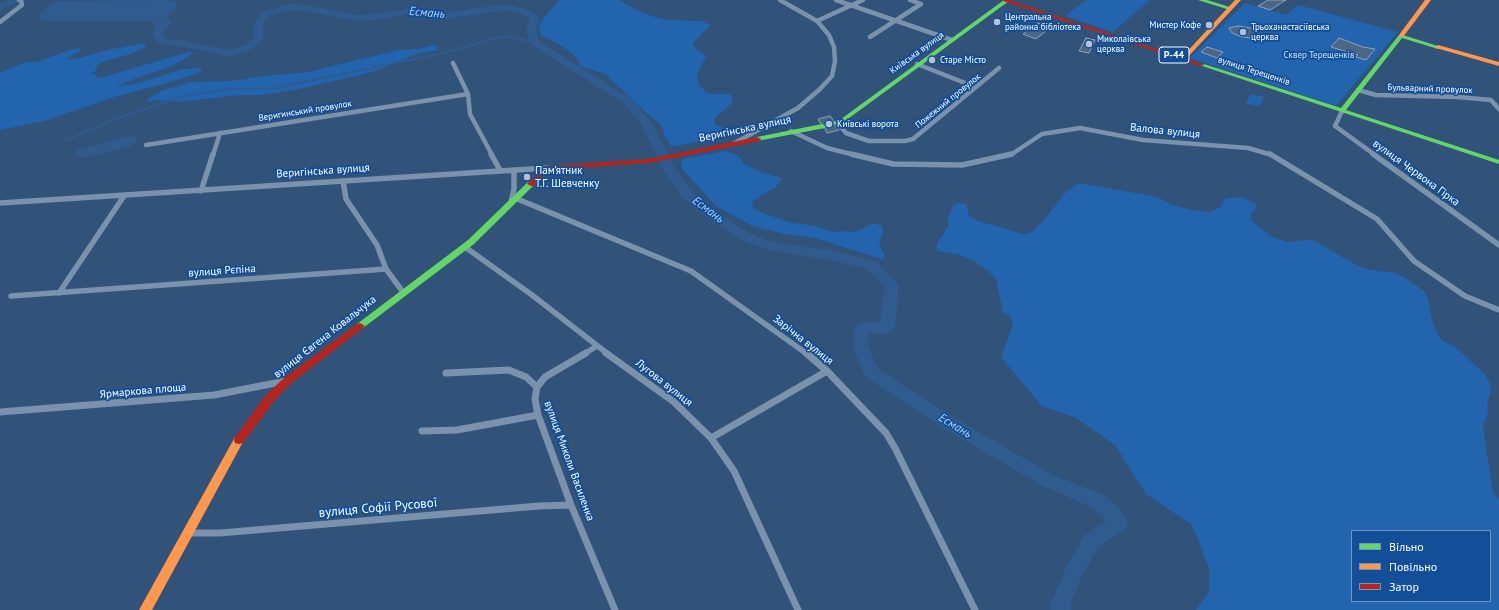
<!DOCTYPE html>
<meta charset="utf-8">
<style>
body{margin:0}
#map{position:relative;width:1499px;height:610px;overflow:hidden;background:#315279;font-family:"PT Sans",sans-serif}
canvas{display:block}
.legend{position:absolute;left:1351px;top:530px;width:140px;height:72px;box-sizing:border-box;background:#124f98;border:1px solid #7195c1;margin:0;padding:5px 7px;list-style:none;font-size:12px;color:#fff}
.legend li{display:flex;align-items:center;gap:8px;height:20px}
.legend b{width:20px;border:1px solid #7195c1}
</style>
<div id="map">
<canvas width="1499" height="610"></canvas>
<ul class="legend">
<li><b style="height:5px;background:#63d668"></b>Вільно</li>
<li><b style="height:5px;background:#ff974d"></b>Повільно</li>
<li><b style="height:5px;background:#b3261e"></b>Затор</li>
</ul>
</div>
<script>
const context = document.querySelector('canvas').getContext('2d');
context.lineJoin = 'round';
function fill(path, color) {
  context.fillStyle = color;
  context.fill(path, 'evenodd');
}
function shape(rows) {
  const path = new Path2D();
  for (const r of rows) {
    path.moveTo(r[0], r[1]);
    for (let i = 2; i < r.length; i += 2) path.lineTo(r[i], r[i + 1]);
  }
  return path;
}
function trace(path, color, width, dash) {
  context.strokeStyle = color;
  context.lineWidth = width;
  context.lineCap = dash ? 'butt' : 'round';
  context.setLineDash(dash || []);
  context.stroke(path);
}
function drawText(font, color, halo, rows, align = 'center') {
  context.font = font + ' "PT Sans",sans-serif';
  context.lineWidth = 3.5;
  context.setLineDash([]);
  context.textBaseline = 'middle';
  context.strokeStyle = halo;
  context.fillStyle = color;
  for (const [text, x, y, turn = 0] of rows) {
    context.save();
    context.translate(x, y);
    context.rotate((+turn || 0) * Math.PI / 180);
    context.textAlign = isNaN(turn) ? turn : align;
    if (halo) context.strokeText(text, 0, 0);
    context.fillText(text, 0, 0);
    context.restore();
  }
}
const green = shape([
 [560,0,620,0,636,10,655,17,667,20,701,21,711,25,700,35,693,44,694,47,706,56,697,75,697,79,700,86,707,93,713,94,729,94,733,97,731,104,715,118,714,123,724,129,726,134,706,140,671,147,667,139,663,135,664,131,659,123,643,110,605,74,580,66,579,62,572,53,550,39,541,36,539,28,543,18],
 [1086,0,1150,0,1113,32,1065,16],
 [1245,3,1286,15,1298,5,1398,32,1336,106,1190,58],
 [141,44,147,44,144,48,130,54,100,63,96,67,97,70,91,73,98,76,96,79,189,52,194,53,172,66,134,79,115,87,139,83,182,69,202,68,201,71,195,74,171,82,114,97,44,121,0,130,0,73,23,63,36,62,73,49,80,48,81,51,69,57,67,60,75,59,112,49],
 [434,45,438,46,437,50,417,54,372,72,299,89,264,95,241,95,177,102,156,100,147,102,148,99,161,91,191,82,230,81,256,77,308,72,399,50,418,49],
 [1251,94,1262,96,1264,98,1259,106,1247,104,1246,102],
 [725,151,738,155,743,163,760,172,782,178,776,187,753,201,752,207,758,211,788,222,815,226,833,232,846,231,855,232,874,223,882,226,883,232,879,243,884,254,884,260,815,238,785,234,752,226,715,205,688,175,684,171,681,167,682,159],
 [1078,183,1158,197,1172,205,1192,210,1211,212,1222,206,1223,201,1226,198,1242,197,1256,204,1255,210,1251,213,1251,220,1270,236,1288,242,1304,240,1313,240,1356,265,1366,269,1394,273,1404,277,1424,291,1428,299,1432,320,1437,333,1443,341,1454,346,1485,374,1490,384,1491,391,1487,404,1488,412,1483,426,1493,493,1499,500,1499,610,1196,610,1209,592,1209,568,1192,525,1146,494,1115,445,1076,418,1042,406,1001,357,1013,325,1011,318,1003,312,996,279,987,270,970,259,957,254,937,251,937,243,948,227,948,216,952,207,958,203,966,204,969,216,975,220,1023,234,1030,233,1035,229,1044,220,1065,193],
 [1352,531,1490,531,1490,601,1352,601]
]);
const water = shape([
 [164,0,175,1,178,7,167,18,172,21,162,34,158,35,156,32,157,26,150,21,44,21,38,17,49,4,57,1],
 [131,136,136,137,137,139,135,143,128,147,86,157,79,157,73,154,77,150]
]);
const stream = shape([
 [66,140,119,118,180,97,227,89,275,88,443,53,504,36,534,42]
]);
const river = shape([
 [9,0,23,0,21,2,0,10,0,4,9,0],
 [153,0,163,0,167,6,166,25,163,35,166,39,185,41,226,50,233,49,247,44,253,38,253,25,262,12,288,4,299,4,359,15,375,14,409,8,438,14,491,6,511,5,530,11,540,18,536,29,539,41,631,99,652,123,674,167,693,192,720,214,749,233,775,243,830,250,878,262,899,286,895,328,892,332,887,334,869,334,868,345,878,369,955,418,1053,475,1102,494,1115,504,1126,517,1128,523,1126,529,1099,547,1083,574,1070,605,1071,610,1051,610,1050,605,1068,563,1085,535,1106,521,1101,516,1088,506,1041,485,943,428,865,377,852,345,854,328,857,324,862,322,880,322,885,287,868,269,830,260,768,250,739,239,710,220,683,198,662,168,641,124,623,103,530,44,526,29,530,19,524,15,510,11,491,12,438,20,409,14,375,20,359,21,299,10,289,10,269,16,263,25,263,39,255,48,239,54,226,56,185,47,159,44,153,35,156,25,157,6,153,0]
]);
const building = shape([
 [1268,0,1286,0,1270,10,1258,6,1268,0],
 [1038,23,1051,27,1036,39,1023,34,1038,23],
 [1238,26,1251,28,1258,36,1251,38,1242,37,1232,33,1229,28,1238,26],
 [1086,38,1095,40,1089,53,1079,51,1086,38],
 [1339,38,1363,47,1375,49,1366,60,1356,57,1358,55,1331,47,1339,38],
 [1207,47,1223,52,1217,58,1201,52,1207,47],
 [830,116,833,120,832,122,832,125,836,126,839,130,827,133,825,129,827,126,820,123,818,119,830,116]
]);
const secondaryTunnel = shape([
 [822,126,835,123]
]);
const streetFar2 = shape([
 [836,0,952,40],
 [817,21,863,0],
 [0,22,22,5,21,0,19,0],
 [870,37,921,4,910,0],
 [453,63,468,94,470,114,492,155],
 [917,64,975,87],
 [1358,90,1376,95,1458,97,1491,100,1499,109],
 [1342,111,1335,126,1375,155],
 [838,123,846,133,869,141,905,141,913,139,999,68],
 [791,131,827,148,855,155],
 [733,144,798,108,820,89,832,76,835,61,834,47,829,35,817,21,780,0],
 [146,145,468,94],
 [213,155,220,133],
 [1008,155,1012,154,1042,134,1080,128,1143,140,1248,148,1272,155]
]);
const streetFar1 = shape([
 [491,154,500,170],
 [851,154,893,164,962,165,1012,154],
 [1270,154,1377,219,1414,261,1465,296,1499,310],
 [1373,154,1499,245],
 [343,181,346,199,377,245,386,269,403,292],
 [201,191,213,154],
 [515,198,691,271,807,354],
 [511,202,514,189,514,170],
 [0,203,547,168],
 [465,247,532,295,608,354],
 [59,293,124,196],
 [11,296,386,269],
 [584,354,597,346]
]);
const street = shape([
 [586,353,545,377,537,387,535,399,538,415,571,505,615,610],
 [606,353,674,402,711,438,734,471,798,610],
 [806,353,827,371,886,433,895,448,975,610],
 [446,373,509,370,526,377,537,387],
 [0,412,214,395,286,381],
 [422,431,457,430,538,415],
 [711,438,827,371],
 [187,533,220,533,539,506,571,505]
]);
const fast = shape([
 [1004,0,1009,1,845,121,835,125,833,124,833,122,841,119,1004,0],
 [1198,0,1207,0,1233,8,1230,10,1198,0],
 [1399,35,1403,35,1441,47,1438,49,1402,38,1346,110,1499,160,1499,164,1199,65,1204,64,1341,108,1399,35],
 [822,124,826,126,825,128,757,141,753,139,757,137,822,124],
 [528,182,531,182,535,184,474,244,363,328,357,328,355,326,357,324,468,240,528,182]
]);
const slow = shape([
 [1235,0,1241,0,1186,59,1182,59,1182,57,1235,0],
 [1425,0,1431,0,1403,37,1399,37,1399,35,1425,0],
 [1438,45,1499,62,1499,66,1436,48,1435,47,1438,45],
 [239,436,243,437,244,440,152,610,139,610,235,437,239,436]
]);
const jam = shape([
 [1000,0,1009,0,1205,65,1200,66,1000,0],
 [757,137,761,139,760,141,648,163,549,170,534,186,531,186,527,184,544,166,547,166,648,159,757,137],
 [360,323,365,326,363,328,290,384,274,401,243,443,239,444,235,443,234,440,235,437,266,395,284,378,357,324,360,323]
]);
const markers = [
 [997,22,4,"#b7c2d0"],
 [1209,25,4,"#b7c2d0"],
 [1243,32,4,"#b7c2d0"],
 [1089,44,4,"#b7c2d0"],
 [932,60,4,"#b7c2d0"],
 [829,124,4,"#b7c2d0"],
 [527,177,4,"#b7c2d0"]
];
const farPoinames = [
 ["Центральна",1005,17],
 ["районна бібліотека",1005,27],
 ["Мистер Кофе",1201,25,"right"],
 ["Трьоханастасіївська",1251,27],
 ["церква",1251,37],
 ["Миколаївська",1097,39],
 ["церква",1097,49],
 ["Старе Місто",940,60],
 ["Київські ворота",837,124]
];
const farStreetnames = [
 ["Київська вулиця",917,53,-36],
 ["вулиця Терещенків",1254,71,18],
 ["Бульварний провулок",1430,89,2],
 ["Пожежний провулок",948,101,-39],
 ["Веригинський провулок",305,111,-9]
];
const farParknames = [
 ["Сквер Терещенків",1319,55]
];
const shields = [
 [1174,55,30]
];
const shieldNames = [
 ["Р-44",1174,55]
];
const streetNames = [
 ["Веригінська вулиця",745,129,-12],
 ["Валова вулиця",1165,131,6],
 ["Веригінська вулиця",323,171,-4],
 ["вулиця Червона Гірка",1416,173,36],
 ["вулиця Рєпіна",222,271,-4],
 ["вулиця Євгена Ковальчука",325,337,-38],
 ["Зарічна вулиця",803,340,38],
 ["Лугова вулиця",664,383,38],
 ["Ярмаркова площа",143,391,-5],
 ["вулиця Миколи Василенка",569,461,70]
];
const poiNames = [
 ["Пам’ятник",535,171],
 ["Т.Г. Шевченку",535,184]
];
const waterNames = [
 ["Есмань",427,13,5],
 ["Есмань",708,210,37],
 ["Есмань",955,426,31]
];
const nearStreetnames = [
 ["вулиця Софії Русової",378,508,-5]
];
fill(green, '#2264ae');
fill(water, '#2f5b8f');
trace(stream, '#2f5b8f', 2);
fill(river, '#2f5b8f');
fill(building, '#4c6786');
trace(building, '#8ea2b9', 1);
trace(secondaryTunnel, '#506c8d', 6, [6, 3]);
trace(streetFar2, '#7a92ab', 4.5);
trace(streetFar1, '#7a92ab', 5.5);
trace(street, '#7a92ab', 7);
fill(fast, '#63d668');
fill(slow, '#ff974d');
fill(jam, '#b3261e');
for (const [x, y, r, color] of markers) {
  const dot = new Path2D();
  dot.arc(x, y, r, 0, 2 * Math.PI);
  context.fillStyle = color;
  context.fill(dot);
  trace(dot, '#124f98', 1.5);
}
drawText('9px', '#fff', '#124f98', farPoinames, 'left');
drawText('9px', '#fff', '#124f98', farStreetnames);
drawText('9px', '#cbe3fd', '#124f98', farParknames);
for (const [x, y, w] of shields) {
  const box = new Path2D();
  box.roundRect(x - w / 2, y - 8, w, 16, 3);
  context.fillStyle = '#124f98';
  context.fill(box);
  trace(box, '#fff', 1);
}
drawText('bold 10px', '#fff', null, shieldNames);
drawText('11px', '#fff', '#124f98', streetNames);
drawText('11px', '#fff', '#124f98', poiNames, 'left');
drawText('italic 12px', '#b0d3fa', '#124f98', waterNames);
drawText('13px', '#fff', '#124f98', nearStreetnames);
</script>
